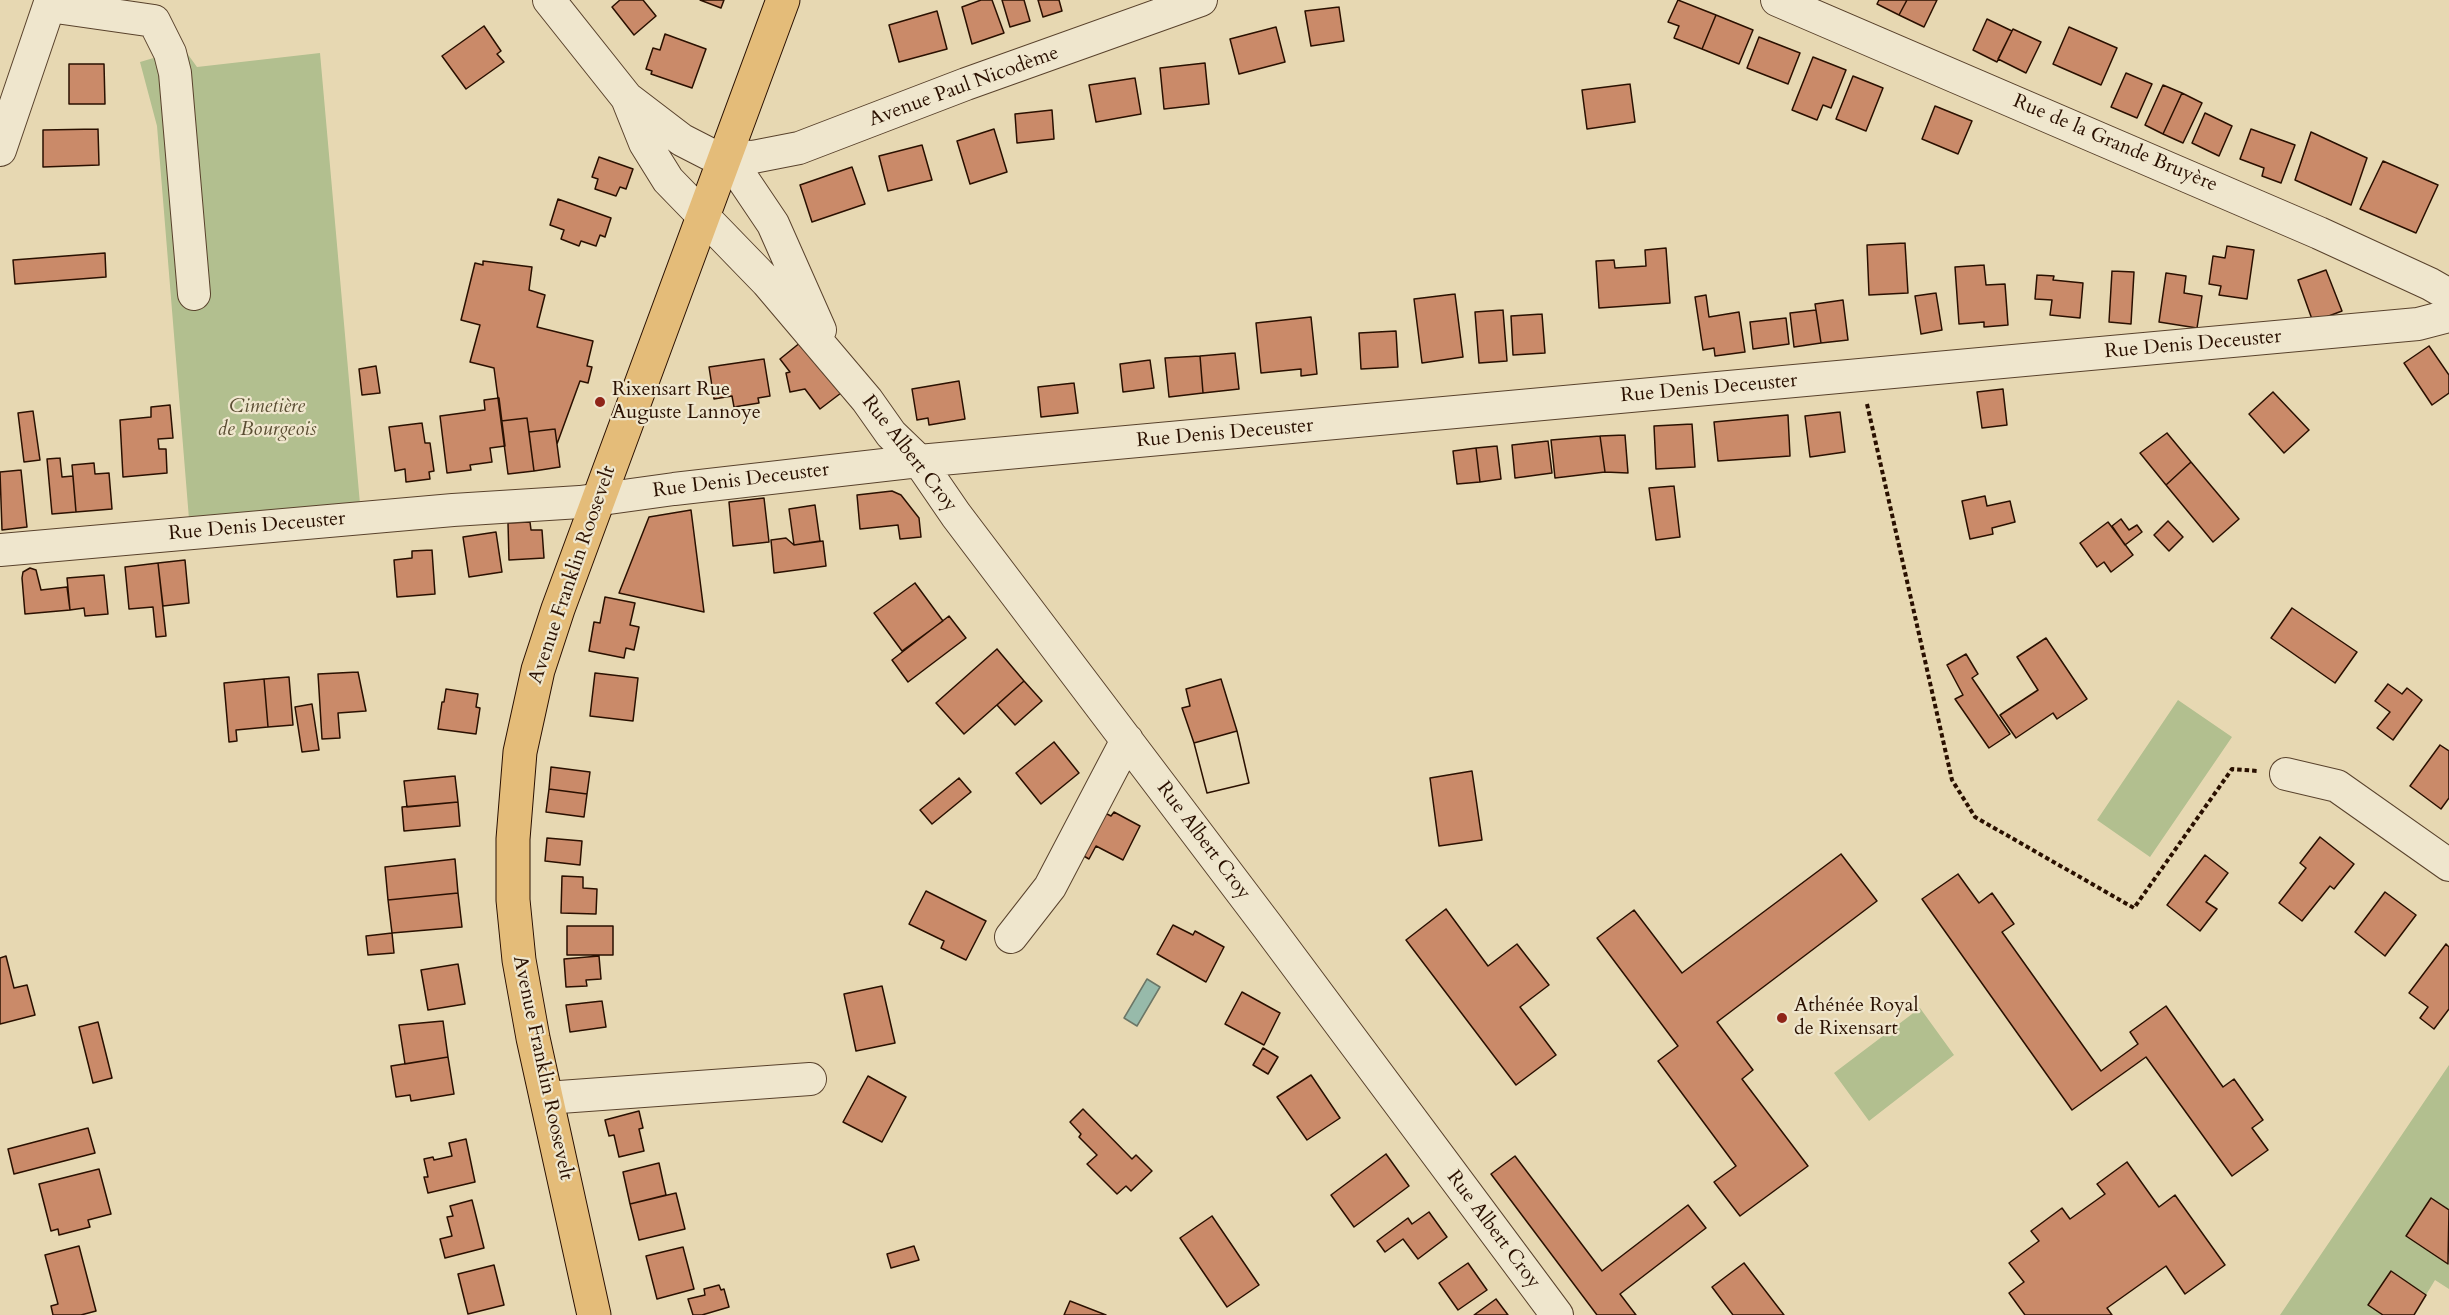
<!DOCTYPE html>
<meta charset="utf-8">
<style>
body{margin:0}
canvas{display:block;background:#e7d8b2}
</style>
<canvas width="2449" height="1315"></canvas>
<script>
const context = document.querySelector('canvas').getContext('2d');
context.lineJoin = 'round';
function fill(path, color) {
  context.fillStyle = color;
  context.fill(path, 'evenodd');
}
function shape(rows) {
  const path = new Path2D();
  for (const r of rows) {
    path.moveTo(r[0], r[1]);
    for (let i = 2; i < r.length; i += 2) path.lineTo(r[i], r[i + 1]);
  }
  return path;
}
function trace(path, color, width, dash) {
  context.strokeStyle = color;
  context.lineWidth = width;
  context.lineCap = dash ? 'butt' : 'round';
  context.setLineDash(dash || []);
  context.stroke(path);
}
function drawText(font, color, halo, rows, align = 'center') {
  context.font = font + ' Cardo,serif';
  context.lineWidth = 4.5;
  context.setLineDash([]);
  context.textBaseline = 'middle';
  context.strokeStyle = halo;
  context.fillStyle = color;
  for (const [text, x, y, turn = 0] of rows) {
    context.save();
    context.translate(x, y);
    context.rotate((+turn || 0) * Math.PI / 180);
    context.textAlign = isNaN(turn) ? turn : align;
    if (halo) context.strokeText(text, 0, 0);
    context.fillText(text, 0, 0);
    context.restore();
  }
}
const green = shape([
 [184,49,197,67,320,53,360,504,189,519,157,126,140,62],
 [2178,700,2232,737,2150,857,2097,820],
 [1920,1008,1954,1055,1869,1121,1834,1073],
 [2449,1065,2449,1210,2431,1198,2406,1236,2449,1264,2449,1289,2435,1280,2426,1295,2391,1271,2368,1305,2383,1315,2280,1315]
]);
const water = shape([
 [1147,979,1160,987,1137,1026,1124,1018,1147,979]
]);
const building = shape([
 [620,0,643,0,656,16,634,35,612,7,620,0],
 [700,0,724,0,721,8,700,0],
 [981,0,992,0,1004,33,972,44,962,7,981,0],
 [1002,0,1024,0,1030,21,1010,27,1002,0],
 [1038,0,1059,0,1062,11,1043,17,1038,0],
 [1678,0,1716,15,1702,49,1674,38,1679,26,1668,22,1678,0],
 [1879,0,1907,0,1899,15,1877,4,1879,0],
 [1907,0,1937,0,1924,27,1899,15,1907,0],
 [1339,7,1344,41,1311,46,1305,11,1339,7],
 [937,11,947,49,899,62,889,25,937,11],
 [1716,15,1753,30,1739,64,1702,49,1716,15],
 [1987,19,2012,31,1997,62,1973,50,1987,19],
 [484,26,501,51,497,54,504,62,466,89,442,56,484,26],
 [1276,27,1285,62,1239,74,1230,39,1276,27],
 [2069,27,2117,48,2101,85,2053,64,2069,27],
 [2013,29,2041,42,2026,73,1998,59,2013,29],
 [665,34,706,49,692,88,651,74,652,71,646,69,653,48,660,50,665,34],
 [1759,37,1800,53,1788,84,1747,68,1759,37],
 [1813,57,1846,70,1831,108,1823,105,1817,120,1792,110,1813,57],
 [1205,63,1209,104,1164,109,1160,68,1205,63],
 [69,64,104,64,105,104,69,104,69,64],
 [2126,73,2152,84,2137,118,2111,107,2126,73],
 [1853,76,1883,88,1866,131,1836,119,1853,76],
 [1135,78,1141,114,1096,122,1089,85,1135,78],
 [1630,84,1635,122,1587,129,1582,90,1630,84],
 [2163,85,2182,93,2163,134,2145,125,2163,85],
 [2182,93,2202,103,2183,143,2163,134,2182,93],
 [1935,106,1972,121,1958,154,1922,139,1935,106],
 [1052,110,1054,139,1017,143,1015,114,1052,110],
 [2205,113,2232,126,2219,156,2192,143,2205,113],
 [98,129,99,165,43,167,43,130,98,129],
 [994,129,1007,172,970,184,957,141,994,129],
 [2251,129,2295,145,2281,183,2262,176,2264,168,2240,159,2251,129],
 [2311,132,2367,158,2351,205,2295,180,2311,132],
 [922,145,932,180,888,191,879,156,922,145],
 [599,157,633,169,626,189,620,187,616,196,595,189,598,179,592,177,599,157],
 [2383,161,2438,185,2416,233,2360,209,2383,161],
 [852,167,865,204,812,222,800,185,852,167],
 [558,199,611,218,605,237,600,235,596,246,581,241,579,246,561,239,564,230,550,225,558,199],
 [1905,243,1908,293,1869,295,1867,245,1905,243],
 [2227,246,2254,250,2247,299,2219,295,2221,286,2209,284,2213,256,2225,258,2227,246],
 [1666,248,1670,303,1599,308,1596,261,1614,260,1615,268,1646,266,1645,250,1666,248],
 [105,253,106,277,15,284,13,260,105,253],
 [483,261,532,267,529,290,545,295,537,327,593,341,587,366,592,367,588,383,580,381,557,444,555,429,529,432,527,418,501,421,494,368,470,362,480,325,461,320,475,263,483,265,483,261],
 [1984,265,1986,285,2005,284,2008,325,1984,327,1984,322,1959,324,1955,267,1984,265],
 [2326,270,2342,311,2313,322,2298,280,2326,270],
 [2112,271,2134,272,2131,324,2109,322,2112,271],
 [2166,273,2186,276,2184,293,2202,296,2197,328,2159,322,2166,273],
 [2037,275,2054,276,2053,280,2083,283,2080,318,2050,315,2052,300,2035,299,2037,275],
 [1936,293,1942,330,1921,334,1915,296,1936,293],
 [1455,294,1463,357,1422,363,1414,299,1455,294],
 [1706,295,1709,317,1739,312,1745,352,1715,356,1714,348,1703,350,1695,297,1706,295],
 [1843,300,1848,340,1821,343,1815,304,1843,300],
 [1503,310,1507,361,1479,363,1475,312,1503,310],
 [1816,310,1821,343,1794,347,1790,313,1816,310],
 [1542,314,1545,353,1513,355,1511,316,1542,314],
 [1311,317,1317,374,1301,376,1301,369,1261,373,1256,323,1311,317],
 [1786,318,1789,344,1753,349,1750,322,1786,318],
 [1396,331,1398,367,1361,369,1359,333,1396,331],
 [801,342,841,393,820,409,805,389,790,392,786,373,790,372,780,359,801,342],
 [2429,346,2449,375,2449,393,2432,405,2404,363,2429,346],
 [1235,353,1239,389,1203,393,1200,356,1235,353],
 [1200,356,1203,393,1169,397,1165,358,1200,356],
 [764,359,770,396,758,398,759,403,734,407,732,396,714,399,709,367,764,359],
 [1150,360,1154,388,1123,392,1120,364,1150,360],
 [376,366,380,393,362,395,359,369,376,366],
 [959,381,965,419,929,425,928,418,917,420,912,389,959,381],
 [1074,383,1078,413,1041,417,1038,387,1074,383],
 [2003,389,2007,425,1982,428,1977,392,2003,389],
 [2273,392,2309,430,2284,453,2249,414,2273,392],
 [499,398,505,446,490,448,492,462,470,465,471,470,447,473,440,416,485,410,484,400,499,398],
 [170,405,173,438,158,439,159,449,166,449,167,473,123,477,120,420,151,417,151,407,170,405],
 [33,411,40,460,24,462,18,413,33,411],
 [1840,412,1845,452,1810,457,1805,416,1840,412],
 [1788,415,1790,456,1718,461,1714,422,1788,415],
 [527,418,534,471,508,474,501,421,527,418],
 [422,423,425,443,430,443,434,471,429,472,430,479,406,482,405,469,395,471,389,427,422,423],
 [1692,424,1695,467,1656,469,1654,426,1692,424],
 [555,429,560,467,534,471,529,432,555,429],
 [2167,433,2191,462,2166,485,2140,453,2167,433],
 [1625,435,1628,473,1605,472,1600,436,1625,435],
 [1600,436,1605,472,1555,478,1551,440,1600,436],
 [1548,441,1552,473,1515,478,1512,445,1548,441],
 [1497,446,1501,479,1480,482,1476,448,1497,446],
 [1476,448,1480,482,1457,484,1453,451,1476,448],
 [60,458,62,477,73,476,76,512,52,514,47,459,60,458],
 [2191,462,2239,519,2213,542,2166,485,2191,462],
 [94,463,95,474,109,473,112,509,76,512,72,465,94,463],
 [21,470,27,527,2,530,0,472,21,470],
 [1674,486,1680,537,1656,540,1649,488,1674,486],
 [892,491,901,495,919,518,921,537,900,539,898,525,860,529,857,495,892,491],
 [1985,496,1987,506,2010,501,2015,522,1992,528,1993,534,1970,539,1962,501,1985,496],
 [764,498,769,542,733,546,729,502,764,498],
 [815,505,820,541,794,545,789,509,815,505],
 [691,510,704,612,619,593,649,517,691,510],
 [2121,519,2129,530,2137,525,2142,532,2125,545,2112,526,2121,519],
 [2168,521,2183,537,2169,551,2154,535,2168,521],
 [530,522,531,530,542,530,544,558,509,560,508,523,530,522],
 [2108,522,2133,555,2111,572,2104,562,2097,567,2080,543,2108,522],
 [496,532,502,572,469,577,463,537,496,532],
 [786,538,794,545,823,541,826,566,774,573,771,540,786,538],
 [432,550,435,594,397,597,394,560,412,558,412,551,432,550],
 [185,560,189,603,163,606,158,563,185,560],
 [158,563,166,636,156,637,153,607,129,609,125,567,158,563],
 [30,568,36,570,41,590,67,587,70,610,25,614,22,578,23,572,30,568],
 [104,575,108,614,85,616,84,608,70,610,67,578,104,575],
 [915,583,943,621,902,651,874,613,915,583],
 [605,597,635,603,630,625,639,627,634,650,626,648,624,658,589,651,594,622,600,623,605,597],
 [2292,608,2357,652,2335,683,2271,638,2292,608],
 [949,616,966,638,908,682,892,660,949,616],
 [2046,638,2087,699,2057,719,2053,713,2016,738,2000,715,2038,690,2017,657,2046,638],
 [997,649,1024,681,964,734,936,703,997,649],
 [1966,654,1978,674,1972,678,2010,734,1989,748,1955,699,1963,695,1947,665,1966,654],
 [358,672,366,711,338,713,340,738,322,739,318,674,358,672],
 [595,673,638,678,633,721,590,716,595,673],
 [289,677,293,725,268,727,264,679,289,677],
 [264,679,268,727,236,730,237,741,229,742,224,683,264,679],
 [1221,679,1237,731,1194,743,1182,708,1190,706,1186,689,1221,679],
 [1024,681,1042,701,1015,725,997,705,1024,681],
 [2388,684,2402,694,2407,688,2422,700,2393,740,2377,728,2390,712,2375,701,2388,684],
 [446,689,478,694,476,707,480,708,476,734,438,729,442,702,444,702,446,689],
 [312,704,319,750,302,752,295,707,312,704],
 [1237,731,1249,783,1207,793,1194,743,1237,731],
 [1237,731,1249,783,1207,793,1194,743,1237,731],
 [1054,742,1079,773,1041,804,1016,773,1054,742],
 [2440,745,2449,751,2449,798,2441,809,2410,786,2440,745],
 [551,767,590,772,587,794,549,789,551,767],
 [1472,771,1482,840,1439,846,1430,778,1472,771],
 [455,776,458,802,407,807,404,781,455,776],
 [959,778,971,792,932,824,920,810,959,778],
 [549,789,587,794,584,817,546,812,549,789],
 [458,802,460,826,404,831,402,807,458,802],
 [1097,809,1111,816,1114,812,1140,826,1123,860,1096,846,1089,859,1075,851,1097,809],
 [2320,837,2354,864,2334,889,2330,886,2302,921,2279,903,2306,868,2300,863,2320,837],
 [547,838,582,841,580,865,545,861,547,838],
 [1841,854,1877,901,1717,1022,1753,1070,1742,1079,1808,1166,1740,1216,1714,1182,1736,1166,1658,1061,1678,1046,1597,938,1634,910,1682,973,1841,854],
 [2205,855,2228,873,2206,902,2217,909,2200,931,2167,905,2205,855],
 [455,859,458,893,388,900,385,867,455,859],
 [1958,874,1979,903,1992,893,2014,924,2002,932,2101,1071,2138,1044,2130,1032,2166,1006,2223,1087,2234,1079,2263,1120,2252,1128,2268,1150,2232,1176,2146,1057,2072,1110,1922,899,1958,874],
 [562,876,583,877,583,888,597,889,596,914,561,913,562,876],
 [926,891,986,921,966,960,941,948,944,941,909,924,926,891],
 [2385,892,2416,915,2385,956,2355,932,2385,892],
 [458,893,462,927,392,933,388,900,458,893],
 [1446,909,1488,966,1517,944,1549,985,1520,1007,1556,1055,1516,1085,1406,940,1446,909],
 [1173,925,1193,935,1195,931,1224,947,1206,982,1157,954,1173,925],
 [567,926,613,926,613,955,567,955,567,926],
 [392,933,394,953,368,955,366,936,392,933],
 [2446,944,2449,947,2449,1009,2434,1029,2420,1018,2428,1007,2409,993,2446,944],
 [6,956,14,988,27,985,35,1015,0,1024,0,958,6,956],
 [599,956,601,979,586,980,587,986,566,987,564,959,599,956],
 [458,964,465,1004,428,1010,421,970,458,964],
 [882,986,895,1043,856,1051,844,994,882,986],
 [1242,992,1280,1013,1264,1045,1225,1024,1242,992],
 [602,1001,606,1027,570,1032,566,1005,602,1001],
 [443,1021,448,1057,405,1064,399,1025,443,1021],
 [98,1022,112,1078,93,1083,79,1027,98,1022],
 [1263,1048,1278,1057,1268,1074,1253,1065,1263,1048],
 [448,1057,454,1094,411,1101,410,1095,396,1097,391,1066,448,1057],
 [1311,1075,1340,1118,1307,1140,1277,1097,1311,1075],
 [868,1076,906,1097,882,1142,843,1122,868,1076],
 [1083,1109,1132,1159,1136,1155,1152,1171,1131,1191,1126,1186,1117,1194,1087,1164,1097,1155,1079,1137,1081,1134,1070,1122,1083,1109],
 [639,1111,643,1128,639,1129,644,1151,619,1157,614,1135,609,1136,605,1120,639,1111],
 [88,1128,95,1153,14,1174,8,1149,88,1128],
 [466,1139,475,1182,428,1193,424,1177,428,1177,424,1159,433,1157,434,1160,452,1156,449,1143,466,1139],
 [1386,1154,1409,1186,1354,1227,1331,1195,1386,1154],
 [1515,1156,1602,1271,1688,1205,1706,1228,1620,1294,1636,1315,1597,1315,1491,1174,1515,1156],
 [2127,1162,2159,1207,2175,1195,2225,1265,2185,1294,2166,1266,2107,1308,2112,1315,2025,1315,2009,1293,2024,1282,2009,1263,2039,1241,2031,1231,2062,1208,2070,1219,2105,1194,2097,1184,2127,1162],
 [659,1163,666,1195,630,1204,623,1172,659,1163],
 [99,1169,111,1214,88,1220,90,1227,59,1235,58,1229,51,1231,39,1184,99,1169],
 [676,1193,685,1229,639,1240,630,1204,676,1193],
 [2431,1198,2449,1210,2448,1264,2406,1236,2431,1198],
 [472,1200,484,1248,445,1258,440,1239,452,1236,447,1217,453,1216,450,1206,472,1200],
 [1429,1212,1447,1237,1418,1259,1403,1239,1385,1252,1377,1241,1408,1218,1412,1224,1429,1212],
 [1212,1216,1259,1285,1227,1307,1180,1238,1212,1216],
 [79,1246,96,1311,81,1315,53,1315,51,1306,58,1304,45,1255,79,1246],
 [914,1246,919,1260,891,1268,887,1254,914,1246],
 [683,1247,694,1289,657,1299,646,1256,683,1247],
 [1468,1263,1487,1290,1458,1310,1439,1283,1468,1263],
 [1744,1263,1784,1315,1733,1315,1712,1287,1744,1263],
 [494,1265,504,1305,468,1314,458,1274,494,1265],
 [2391,1271,2426,1295,2414,1315,2383,1315,2368,1305,2391,1271],
 [719,1285,721,1290,724,1289,729,1307,702,1315,693,1315,688,1299,705,1295,704,1289,719,1285],
 [1496,1299,1508,1315,1474,1315,1496,1299],
 [1070,1301,1106,1315,1064,1315,1070,1301]
]);
const path = shape([
 [1867,404,1952,780,1975,817,2134,908,2232,769,2258,771]
]);
const minor = shape([
 [549,0,627,98,682,140,723,161,740,175,773,224,820,330],
 [1777,0,2319,233,2430,284,2449,295],
 [49,6,154,21,170,53,175,73,194,294],
 [627,98,645,143,668,180,767,282,867,400,891,434,919,461,956,515,1268,927,1557,1315],
 [0,150,51,0],
 [723,161,733,156,753,157,799,148,966,84,1201,0],
 [0,550,453,510,580,502,674,489,919,461,2418,324,2449,316],
 [2286,774,2337,786,2449,865],
 [1011,937,1050,887,1127,740],
 [546,1098,810,1079]
]);
const major = shape([
 [594,1315,533,1038,519,960,513,900,513,839,520,752,538,670,558,609,783,0]
]);
const markers = [
 [600,402,6,"#8f2418"],
 [1782,1018,6,"#8f2418"]
];
const streetNames = [
 ["Avenue Paul Nicodème",964,87,-20],
 ["Rue de la Grande Bruyère",2115,144,23],
 ["Rue Denis Deceuster",2193,345,-5],
 ["Rue Denis Deceuster",1709,389,-5],
 ["Rue Denis Deceuster",1225,434,-5],
 ["Rue Albert Croy",909,454,52],
 ["Rue Denis Deceuster",741,481,-7],
 ["Rue Denis Deceuster",257,527,-5],
 ["Avenue Franklin Roosevelt",573,575,-71],
 ["Rue Albert Croy",1203,841,53],
 ["Avenue Franklin Roosevelt",542,1068,78],
 ["Rue Albert Croy",1493,1230,53]
];
const poiNames = [
 ["Rixensart Rue",612,390],
 ["Auguste Lannoye",612,413],
 ["Athénée Royal",1794,1006],
 ["de Rixensart",1794,1029]
];
const parkNames = [
 ["Cimetière",267,407],
 ["de Bourgeois",267,430]
];
fill(green, '#b2bf8f');
fill(water, '#97baaa');
trace(water, '#6b7666', 1.5);
fill(building, '#ca8a69');
trace(building, '#2a1000', 1.5);
trace(minor, '#59422c', 34);
trace(major, '#2a1000', 35);
trace(path, '#2a1000', 4, [4.5, 3]);
trace(minor, '#efe6cd', 32);
trace(major, '#e4bc79', 33);
for (const [x, y, r, color] of markers) {
  const dot = new Path2D();
  dot.arc(x, y, r, 0, 2 * Math.PI);
  context.fillStyle = color;
  context.fill(dot);
  trace(dot, '#efe6cd', 2);
}
drawText('20px', '#2a1000', '#efe6cd', streetNames);
drawText('20px', '#2a1000', '#efe6cd', poiNames, 'left');
drawText('italic 20px', '#5a4d32', '#efe6cd', parkNames);
</script>
